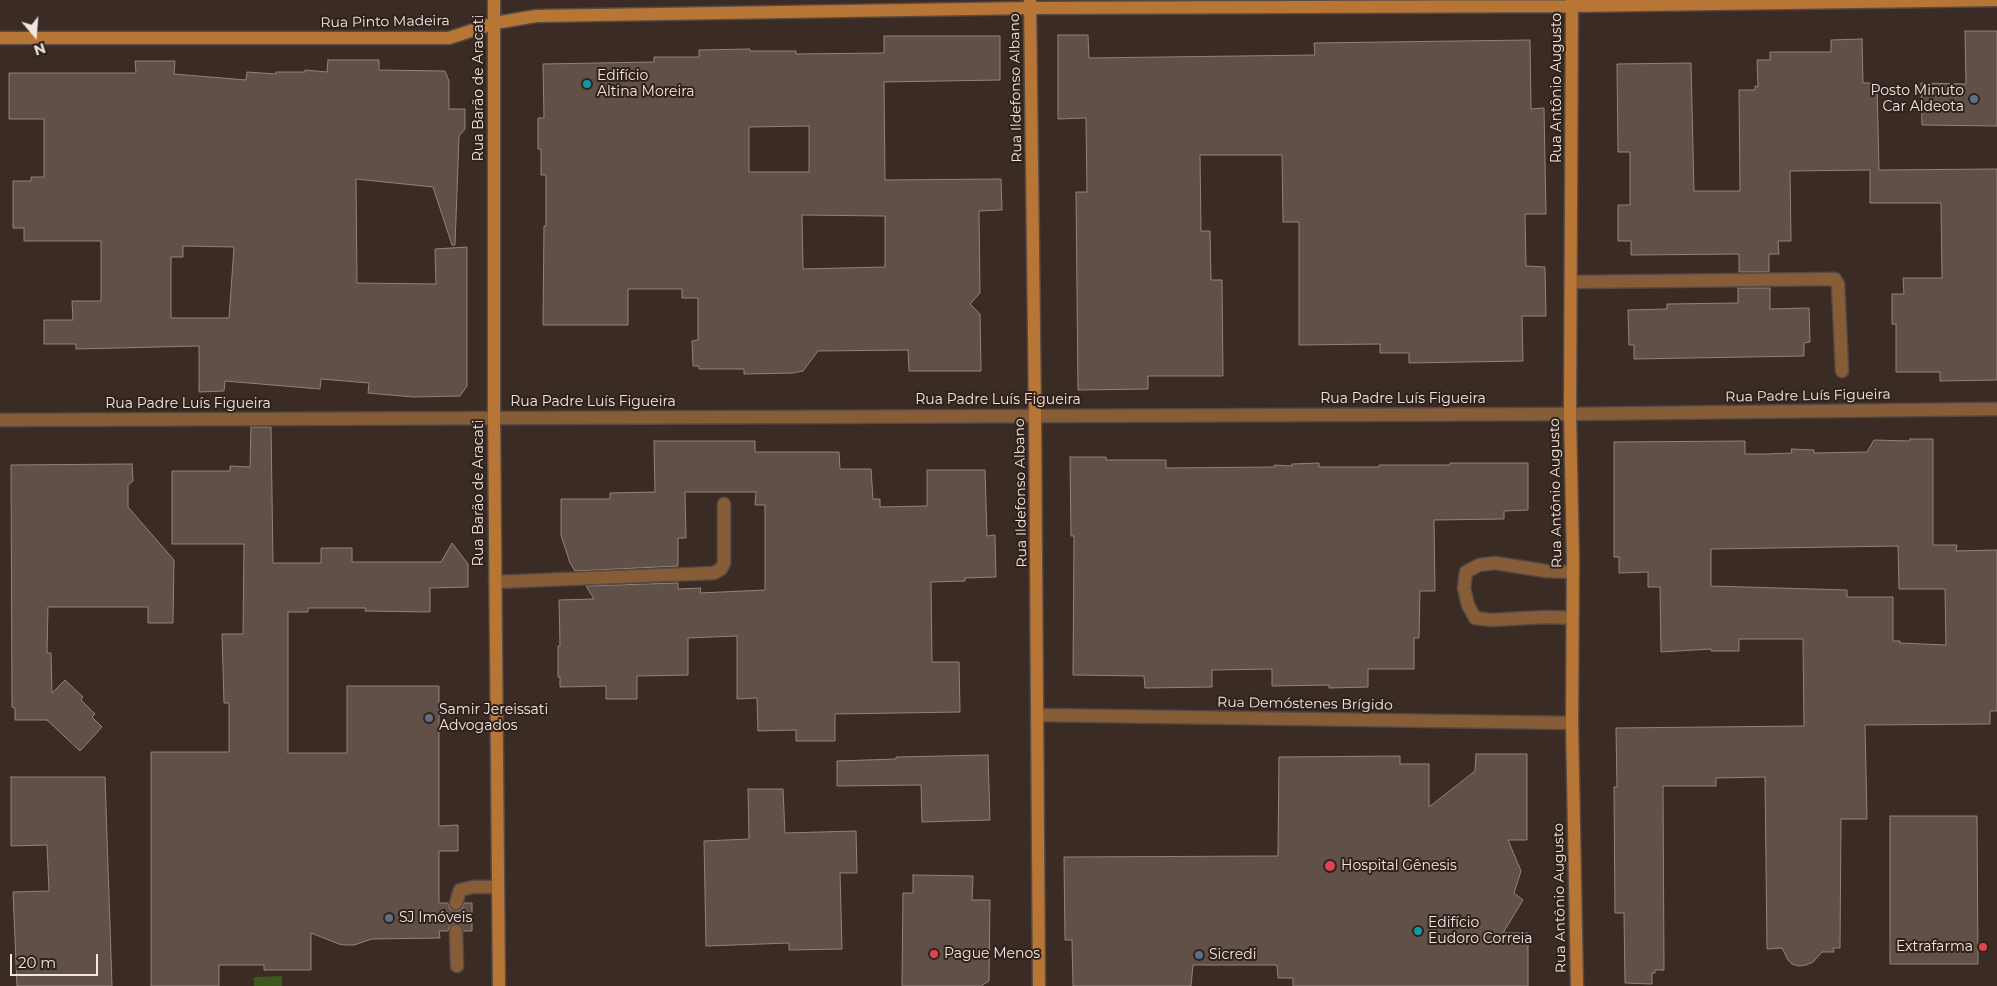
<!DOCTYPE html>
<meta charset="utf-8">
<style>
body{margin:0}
#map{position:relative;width:1997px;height:986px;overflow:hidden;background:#3a2c25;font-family:Montserrat,sans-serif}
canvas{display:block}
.north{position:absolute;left:10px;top:10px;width:50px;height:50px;-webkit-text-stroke:4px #30221b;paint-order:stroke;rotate:162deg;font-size:14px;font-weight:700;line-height:20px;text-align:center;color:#f1e7e2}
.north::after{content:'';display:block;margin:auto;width:18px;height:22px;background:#f1e7e2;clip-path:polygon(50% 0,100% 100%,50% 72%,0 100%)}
.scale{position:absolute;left:10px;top:954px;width:88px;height:22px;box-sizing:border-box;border:2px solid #f1e7e2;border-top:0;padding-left:6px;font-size:15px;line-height:18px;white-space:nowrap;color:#f1e7e2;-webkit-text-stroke:4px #30221b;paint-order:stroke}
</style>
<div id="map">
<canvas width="1997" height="986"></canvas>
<div class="north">N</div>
<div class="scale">20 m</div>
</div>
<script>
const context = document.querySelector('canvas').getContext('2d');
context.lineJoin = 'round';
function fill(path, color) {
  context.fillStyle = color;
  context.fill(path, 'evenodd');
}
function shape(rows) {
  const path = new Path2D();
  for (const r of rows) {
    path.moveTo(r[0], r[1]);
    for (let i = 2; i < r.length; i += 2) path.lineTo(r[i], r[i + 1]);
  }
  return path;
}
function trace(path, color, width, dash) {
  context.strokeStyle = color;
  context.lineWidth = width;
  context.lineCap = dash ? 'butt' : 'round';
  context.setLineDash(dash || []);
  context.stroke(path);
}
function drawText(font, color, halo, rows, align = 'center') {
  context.font = font + ' Montserrat,sans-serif';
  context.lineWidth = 4;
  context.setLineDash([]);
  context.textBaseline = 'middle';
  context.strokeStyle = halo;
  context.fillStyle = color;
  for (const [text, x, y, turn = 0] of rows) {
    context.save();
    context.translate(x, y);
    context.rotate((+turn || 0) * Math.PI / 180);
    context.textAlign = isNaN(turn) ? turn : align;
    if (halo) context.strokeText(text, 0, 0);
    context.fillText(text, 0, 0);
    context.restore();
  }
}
const green = shape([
 [282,976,282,986,254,986,254,977]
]);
const building = shape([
 [1965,31,1997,31,1997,126,1922,125,1921,83,1966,84,1965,31],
 [1058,35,1088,35,1089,58,1315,55,1314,43,1530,40,1531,109,1544,108,1546,214,1525,214,1526,266,1545,267,1546,316,1522,316,1523,361,1409,363,1409,353,1380,353,1380,344,1299,345,1299,222,1283,222,1282,155,1200,155,1201,231,1210,231,1211,280,1222,280,1223,376,1148,376,1148,389,1078,390,1076,192,1087,192,1086,118,1058,119,1058,35],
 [884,36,1000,36,1000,80,884,82,885,180,1001,179,1002,210,979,211,980,293,970,304,980,314,981,371,909,371,908,350,818,351,803,371,793,373,744,374,744,369,699,369,699,366,693,366,692,341,698,340,698,298,682,298,682,289,628,289,628,325,543,325,544,226,546,226,546,175,541,175,541,149,538,149,538,118,544,118,543,64,654,62,654,57,699,57,699,50,750,49,750,51,796,51,796,54,884,53,884,36],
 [809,126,809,172,749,172,749,127,809,126],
 [802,215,885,216,885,267,803,269,802,215],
 [1862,39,1863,83,1877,83,1879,170,1997,169,1997,380,1940,381,1940,372,1896,372,1896,324,1892,324,1892,294,1904,294,1903,278,1942,278,1941,203,1870,203,1870,170,1790,171,1791,241,1778,241,1779,254,1769,254,1769,272,1739,272,1739,254,1631,255,1631,241,1618,241,1618,205,1630,205,1630,152,1618,152,1617,64,1691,63,1694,191,1740,191,1739,90,1755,90,1755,86,1758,87,1757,60,1770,60,1770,52,1831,52,1831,40,1862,39],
 [328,60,379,60,379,70,445,71,449,81,449,109,465,109,465,129,459,136,455,245,452,245,433,187,356,179,357,283,436,284,435,249,467,247,467,386,460,396,413,397,368,393,369,383,321,379,320,389,225,381,224,391,199,392,199,346,76,349,76,344,44,344,44,320,73,320,72,301,101,301,101,241,24,241,24,228,13,228,13,181,31,181,31,177,44,177,44,119,9,119,9,73,136,73,135,61,175,61,174,74,246,80,247,72,276,74,276,72,305,72,305,70,327,72,328,60],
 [183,246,234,247,229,318,171,318,171,257,183,257,183,246],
 [1738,288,1770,288,1770,309,1809,308,1810,342,1804,343,1804,356,1634,359,1634,345,1629,345,1628,310,1667,309,1667,304,1738,303,1738,288],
 [251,427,271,427,273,563,321,563,321,548,352,548,352,562,441,562,452,543,468,564,468,587,430,588,430,612,365,611,366,608,308,608,308,612,288,612,288,753,347,753,347,686,439,686,439,826,458,825,458,851,439,851,439,903,448,903,450,909,457,911,462,909,464,903,472,903,472,931,464,931,460,924,455,923,449,927,448,931,439,931,440,938,372,939,354,945,345,945,339,944,311,933,311,970,264,970,264,965,219,965,219,986,151,986,151,752,229,752,229,703,224,703,222,634,243,634,244,544,172,544,172,471,230,471,230,466,250,467,251,427],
 [1910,439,1933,439,1933,545,1957,545,1956,551,1997,550,1997,711,1990,711,1990,724,1865,725,1867,819,1841,819,1840,948,1833,948,1834,952,1822,952,1813,962,1806,965,1799,966,1792,964,1788,960,1782,948,1767,949,1765,777,1716,778,1716,786,1663,786,1664,970,1655,970,1655,973,1652,973,1652,984,1625,983,1624,913,1615,913,1614,787,1617,787,1616,728,1804,726,1803,639,1739,639,1739,651,1711,651,1711,649,1661,652,1660,587,1648,587,1648,572,1619,573,1619,557,1614,557,1614,442,1745,441,1745,454,1768,454,1792,453,1791,449,1814,450,1814,453,1868,452,1868,450,1874,440,1910,441,1910,439],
 [1898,546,1899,589,1945,589,1946,645,1900,643,1900,641,1893,641,1893,597,1847,597,1847,590,1711,586,1711,549,1898,546],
 [654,441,755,441,755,452,839,452,840,469,871,469,873,499,880,499,880,507,927,506,927,470,985,470,987,536,995,535,996,577,965,578,965,581,931,582,932,662,959,662,960,712,835,714,835,741,796,741,796,730,758,731,757,698,737,699,737,636,688,638,688,675,637,676,637,699,606,699,606,686,560,687,560,677,558,677,558,646,560,646,559,600,594,599,586,586,678,583,678,589,701,588,700,593,765,590,765,505,755,505,756,492,685,492,686,538,678,538,678,566,575,571,570,563,561,535,561,499,610,499,610,493,655,492,654,441],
 [1070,457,1106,457,1106,460,1166,460,1166,468,1275,467,1274,465,1292,466,1292,464,1319,463,1319,467,1379,467,1379,465,1450,465,1450,463,1528,463,1528,510,1504,511,1504,519,1434,520,1435,591,1420,591,1419,638,1414,638,1414,669,1368,669,1368,687,1329,688,1329,685,1272,686,1272,669,1212,670,1212,687,1145,688,1144,676,1073,675,1074,536,1071,536,1070,457],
 [132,464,133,481,128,485,128,507,174,560,173,623,148,623,148,607,48,607,47,653,51,653,52,693,65,680,83,697,81,700,95,714,92,717,102,727,80,751,47,720,15,720,15,708,12,707,11,465,132,464],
 [1476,754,1527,754,1527,840,1508,840,1521,871,1514,893,1523,900,1503,933,1528,933,1528,986,1293,986,1293,978,1278,978,1277,965,1193,965,1191,986,1073,986,1072,940,1065,940,1064,857,1278,856,1279,757,1400,756,1400,764,1429,764,1429,807,1475,771,1476,754],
 [988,755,990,820,922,822,921,785,837,786,837,761,896,759,896,757,988,755],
 [11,777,105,777,112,986,17,986,13,892,49,891,47,845,11,846,11,777],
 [748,789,783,789,785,833,856,831,857,873,840,873,842,949,789,950,789,943,706,946,704,841,749,839,748,789],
 [1890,816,1977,816,1978,964,1890,964,1890,816],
 [913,875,973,876,972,900,990,900,989,981,981,986,902,986,903,893,913,893,913,875]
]);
const lane = shape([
 [495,582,714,573,721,569,724,563,724,504],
 [1572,618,1546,617,1491,620,1475,618,1468,605,1464,588,1466,572,1479,565,1495,563,1546,571,1573,572],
 [456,903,460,890,473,887,498,887],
 [456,931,457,966]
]);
const street = shape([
 [1571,282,1835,279,1838,284,1842,371],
 [0,420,1570,414,1997,409],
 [1038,715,1572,723]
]);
const secondary = shape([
 [494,0,494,418,499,986],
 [1572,0,1570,414,1573,560,1572,723,1577,986],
 [1030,1,1035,414,1039,986],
 [0,38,449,38,495,23,536,16,1030,8,1572,6,1997,0]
]);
const markers = [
 [587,84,5,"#0f9aa8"],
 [1974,99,5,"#5c6f8a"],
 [429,718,5,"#5c6f8a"],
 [1330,866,6,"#e0444e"],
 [389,918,5,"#5c6f8a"],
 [1418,931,5,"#0f9aa8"],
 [1983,947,5,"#e0444e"],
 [934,954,5,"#e0444e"],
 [1199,955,5,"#5c6f8a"]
];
const streetNames = [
 ["Rua Pinto Madeira",385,22,-1],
 ["Rua Barão de Aracati",479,88,-90],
 ["Rua Ildefonso Albano",1016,88,-91],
 ["Rua Antônio Augusto",1557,88,-90],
 ["Rua Padre Luís Figueira",1808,396,-1],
 ["Rua Padre Luís Figueira",1403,399],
 ["Rua Padre Luís Figueira",998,400],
 ["Rua Padre Luís Figueira",593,402],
 ["Rua Padre Luís Figueira",188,404],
 ["Rua Barão de Aracati",479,493,-90],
 ["Rua Ildefonso Albano",1021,493,-91],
 ["Rua Antônio Augusto",1556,493,-91],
 ["Rua Demóstenes Brígido",1305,704,1],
 ["Rua Antônio Augusto",1560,898,-91]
];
const poiNames = [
 ["Edifício",597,76],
 ["Altina Moreira",597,92],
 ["Posto Minuto",1964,91,"right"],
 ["Car Aldeota",1964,107,"right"],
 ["Samir Jereissati",439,710],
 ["Advogados",439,726],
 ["Hospital Gênesis",1341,866],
 ["SJ Imóveis",399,918],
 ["Edifício",1428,923],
 ["Eudoro Correia",1428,939],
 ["Extrafarma",1973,947,"right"],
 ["Pague Menos",944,954],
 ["Sicredi",1209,955]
];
fill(green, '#3c581e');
fill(building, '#605048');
trace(building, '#938279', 1);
trace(lane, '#574a43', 15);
trace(street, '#574a43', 15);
trace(secondary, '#574a43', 15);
trace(lane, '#875d38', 12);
trace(street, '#875d38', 12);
trace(secondary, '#b77536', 12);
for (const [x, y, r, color] of markers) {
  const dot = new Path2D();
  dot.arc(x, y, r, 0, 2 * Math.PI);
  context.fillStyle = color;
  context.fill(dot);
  trace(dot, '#30221b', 2);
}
drawText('14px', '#f1e7e2', '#30221b', streetNames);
drawText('14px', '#f1e7e2', '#30221b', poiNames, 'left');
</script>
